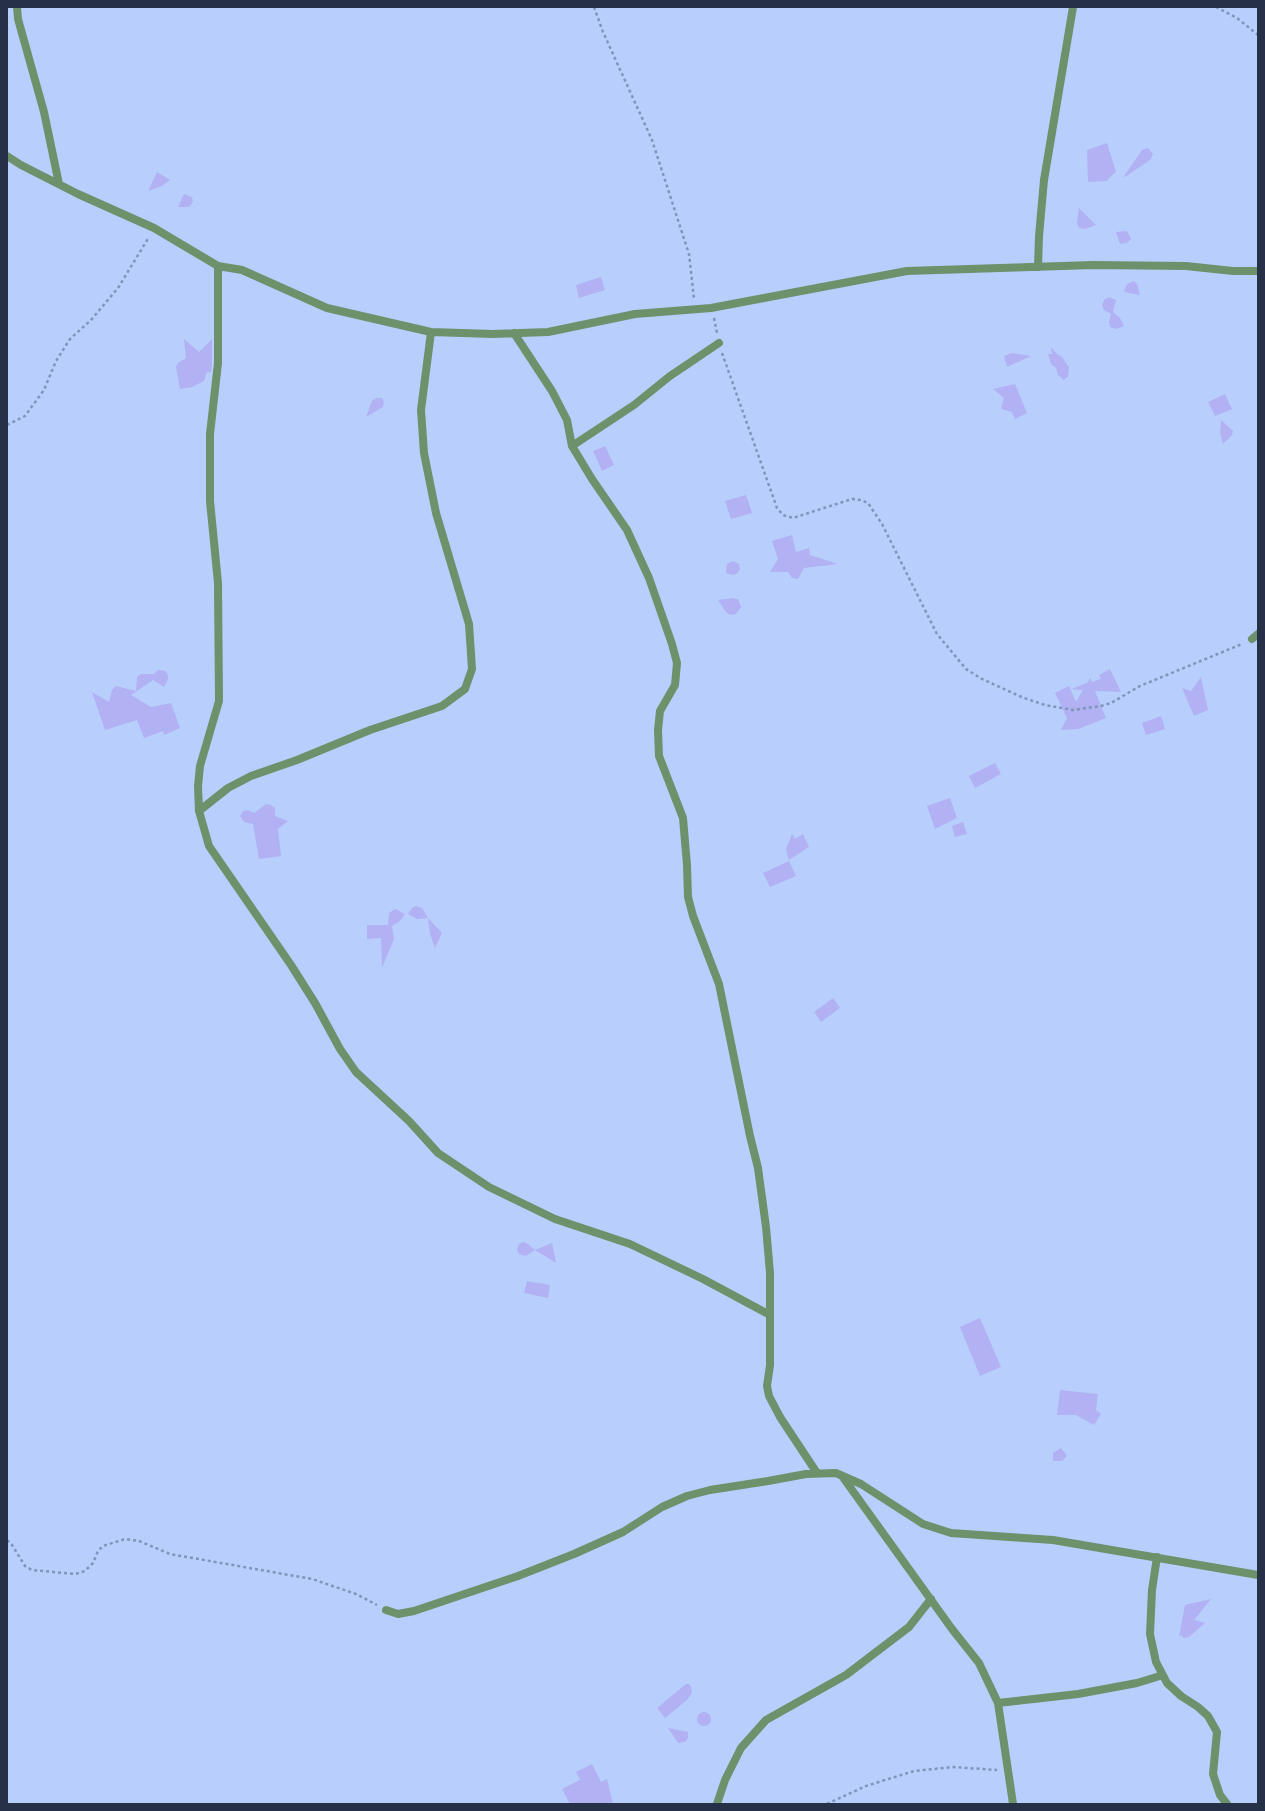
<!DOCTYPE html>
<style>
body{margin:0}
#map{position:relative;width:1265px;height:1811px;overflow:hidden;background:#b8cffd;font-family:"Source Sans 3",sans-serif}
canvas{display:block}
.frame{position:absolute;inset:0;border:8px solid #263147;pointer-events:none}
</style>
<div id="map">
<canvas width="1265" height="1811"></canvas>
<div class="frame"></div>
</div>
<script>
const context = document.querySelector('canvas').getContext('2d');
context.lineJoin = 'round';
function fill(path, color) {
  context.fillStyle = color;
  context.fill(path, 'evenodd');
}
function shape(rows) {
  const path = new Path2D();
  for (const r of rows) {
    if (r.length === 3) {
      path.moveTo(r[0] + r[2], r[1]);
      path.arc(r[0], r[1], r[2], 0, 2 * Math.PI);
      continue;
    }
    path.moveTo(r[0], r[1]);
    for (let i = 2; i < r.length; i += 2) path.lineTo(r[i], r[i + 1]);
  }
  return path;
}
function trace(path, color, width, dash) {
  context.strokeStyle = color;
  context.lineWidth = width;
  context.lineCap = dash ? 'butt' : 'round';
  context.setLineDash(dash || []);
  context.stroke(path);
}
const building = shape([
 [1107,143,1116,172,1110,177,1107,181,1088,182,1087,150],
 [1148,148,1153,154,1150,160,1125,177,1124,176,1142,150],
 [157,172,170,180,162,186,148,191],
 [184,194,192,197,193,202,189,207,178,207],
 [1079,208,1096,225,1085,229,1079,228,1077,222],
 [1127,231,1131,239,1127,243,1120,244,1116,232],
 [601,277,605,290,579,298,576,285],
 [1134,281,1137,284,1140,295,1124,292,1127,284],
 [1109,297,1116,300,1113,312,1120,318,1124,326,1117,329,1110,327,1109,322,1111,314,1104,310,1102,306,1104,300],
 [184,339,199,352,212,339,212,363,211,372,207,372,204,381,192,387,180,389,176,367,178,363,186,358],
 [1051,347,1057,354,1062,357,1069,367,1068,378,1067,377,1064,380,1058,375,1056,368,1051,364,1048,354,1052,354],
 [1012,353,1031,356,1007,367,1004,356],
 [1015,384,1027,413,1015,419,1012,412,1001,409,1004,398,993,389],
 [1225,394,1232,409,1215,416,1208,402],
 [376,398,382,398,384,402,383,407,366,417,372,401],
 [1221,420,1233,431,1232,435,1223,444,1220,433],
 [605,446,614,465,602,471,593,451],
 [746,495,752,513,731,519,725,501],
 [792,535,796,552,809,548,810,555,838,564,804,568,798,579,792,578,788,572,770,572,778,559,772,541],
 [733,561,739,564,740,569,738,573,733,575,726,573,727,564],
 [733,598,738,599,741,607,736,614,730,615,726,612,718,600],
 [1110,669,1121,692,1095,691,1106,718,1078,729,1061,730,1067,718,1055,693,1069,686,1076,702,1083,690,1071,689,1087,683,1090,678,1092,682,1101,679,1099,675],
 [158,670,165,671,168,675,168,679,164,687,153,680,131,695,151,707,171,703,180,728,164,735,163,731,144,738,137,720,105,730,92,692,109,702,112,690,116,686,136,691,137,677,141,674,154,674],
 [1201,677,1208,710,1194,716,1182,688,1191,691],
 [1161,716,1165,729,1146,735,1142,723],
 [995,763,1001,774,975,788,969,776],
 [950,798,957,818,935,829,927,806],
 [266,804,271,805,275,808,275,816,288,821,278,829,281,856,259,859,253,824,244,822,240,816,243,811,248,810,254,813],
 [963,822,967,834,955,837,952,826],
 [792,834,795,839,803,834,809,847,789,860,786,849],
 [789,861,796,876,770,887,763,873],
 [416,906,422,908,428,918,417,919,408,914,412,908],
 [395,909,405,914,400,921,392,926,394,939,382,968,381,938,367,939,367,925,388,925,389,913],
 [428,918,442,933,435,948,430,934],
 [833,998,840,1008,821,1022,814,1012],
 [523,1242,528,1244,535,1250,526,1256,519,1254,517,1250,519,1244],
 [552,1243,556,1263,535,1250],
 [527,1281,550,1285,548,1298,524,1293],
 [980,1318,1001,1367,980,1376,960,1327],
 [1060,1390,1098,1394,1096,1410,1101,1414,1094,1425,1076,1415,1057,1415],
 [1061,1448,1067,1456,1062,1461,1053,1461,1053,1453],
 [1211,1599,1194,1620,1205,1623,1189,1637,1184,1638,1181,1635,1179,1637,1185,1605],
 [686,1684,689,1684,691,1687,692,1693,687,1700,665,1718,657,1708],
 [704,1719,7],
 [668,1728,688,1732,688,1738,685,1742,678,1743],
 [592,1764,601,1782,607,1779,613,1804,570,1804,562,1789,580,1780,576,1772]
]);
const path = shape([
 [594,7,603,32,652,140,689,254,694,299],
 [1216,7,1237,18,1258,35],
 [714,318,717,333],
 [722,353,777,508,783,515,793,518,852,499,861,500,868,503,882,524,937,634,966,669,982,679,1024,698,1045,705,1073,710,1101,706,1111,703,1140,686,1242,644],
 [7,425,25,416,44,390,56,361,70,339,91,320,118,288,149,237],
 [7,1540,12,1545,25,1566,32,1570,75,1574,85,1571,93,1563,98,1551,103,1546,125,1539,139,1541,170,1554,312,1579,356,1594,377,1605],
 [827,1804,866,1786,914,1771,953,1767,997,1770]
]);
const street = shape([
 [17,7,18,19,44,112,59,184],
 [7,156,21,165,78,194,154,228,218,266,242,270,327,308,431,332,493,334,548,332,635,314,711,308,907,271,1093,265,1186,266,1233,271,1258,271],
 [218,266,218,363,210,434,210,501,218,583,219,701,200,766,198,786,199,811,209,846,291,965,315,1003,340,1049,356,1072,409,1121,438,1153,489,1187,555,1219,630,1244,703,1279,770,1315],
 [1038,267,1039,236,1044,180,1073,7],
 [514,333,552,391,567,420,572,446,592,479,627,530,649,578,672,644,677,663,675,685,660,711,658,730,659,756,683,818,687,865,688,897,693,916,719,984,750,1136,758,1168,766,1227,770,1273,770,1365,767,1386,769,1396,780,1417,817,1473],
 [572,446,634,405,670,376,719,343],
 [1252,639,1258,634],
 [199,811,228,788,251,776,297,760,370,730,442,706,465,689,472,669,469,624,436,513,424,453,421,410,431,332],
 [842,1476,952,1629,979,1663,998,1703,1013,1804],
 [1157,1557,1152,1590,1150,1634,1156,1662,1167,1683,1181,1696,1198,1707,1208,1716,1217,1732,1213,1774,1220,1795,1227,1804],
 [386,1610,398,1614,414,1611,518,1576,574,1554,623,1532,662,1507,687,1496,710,1490,768,1481,806,1474,836,1473,861,1484,923,1524,951,1533,1053,1540,1258,1575],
 [998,1703,1078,1694,1137,1683,1163,1675],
 [717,1804,725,1780,741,1748,766,1720,846,1675,909,1627,931,1599]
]);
fill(building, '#b1b1f3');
trace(path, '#8194b9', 2.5, [3, 3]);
trace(street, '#6c916b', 8);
</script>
